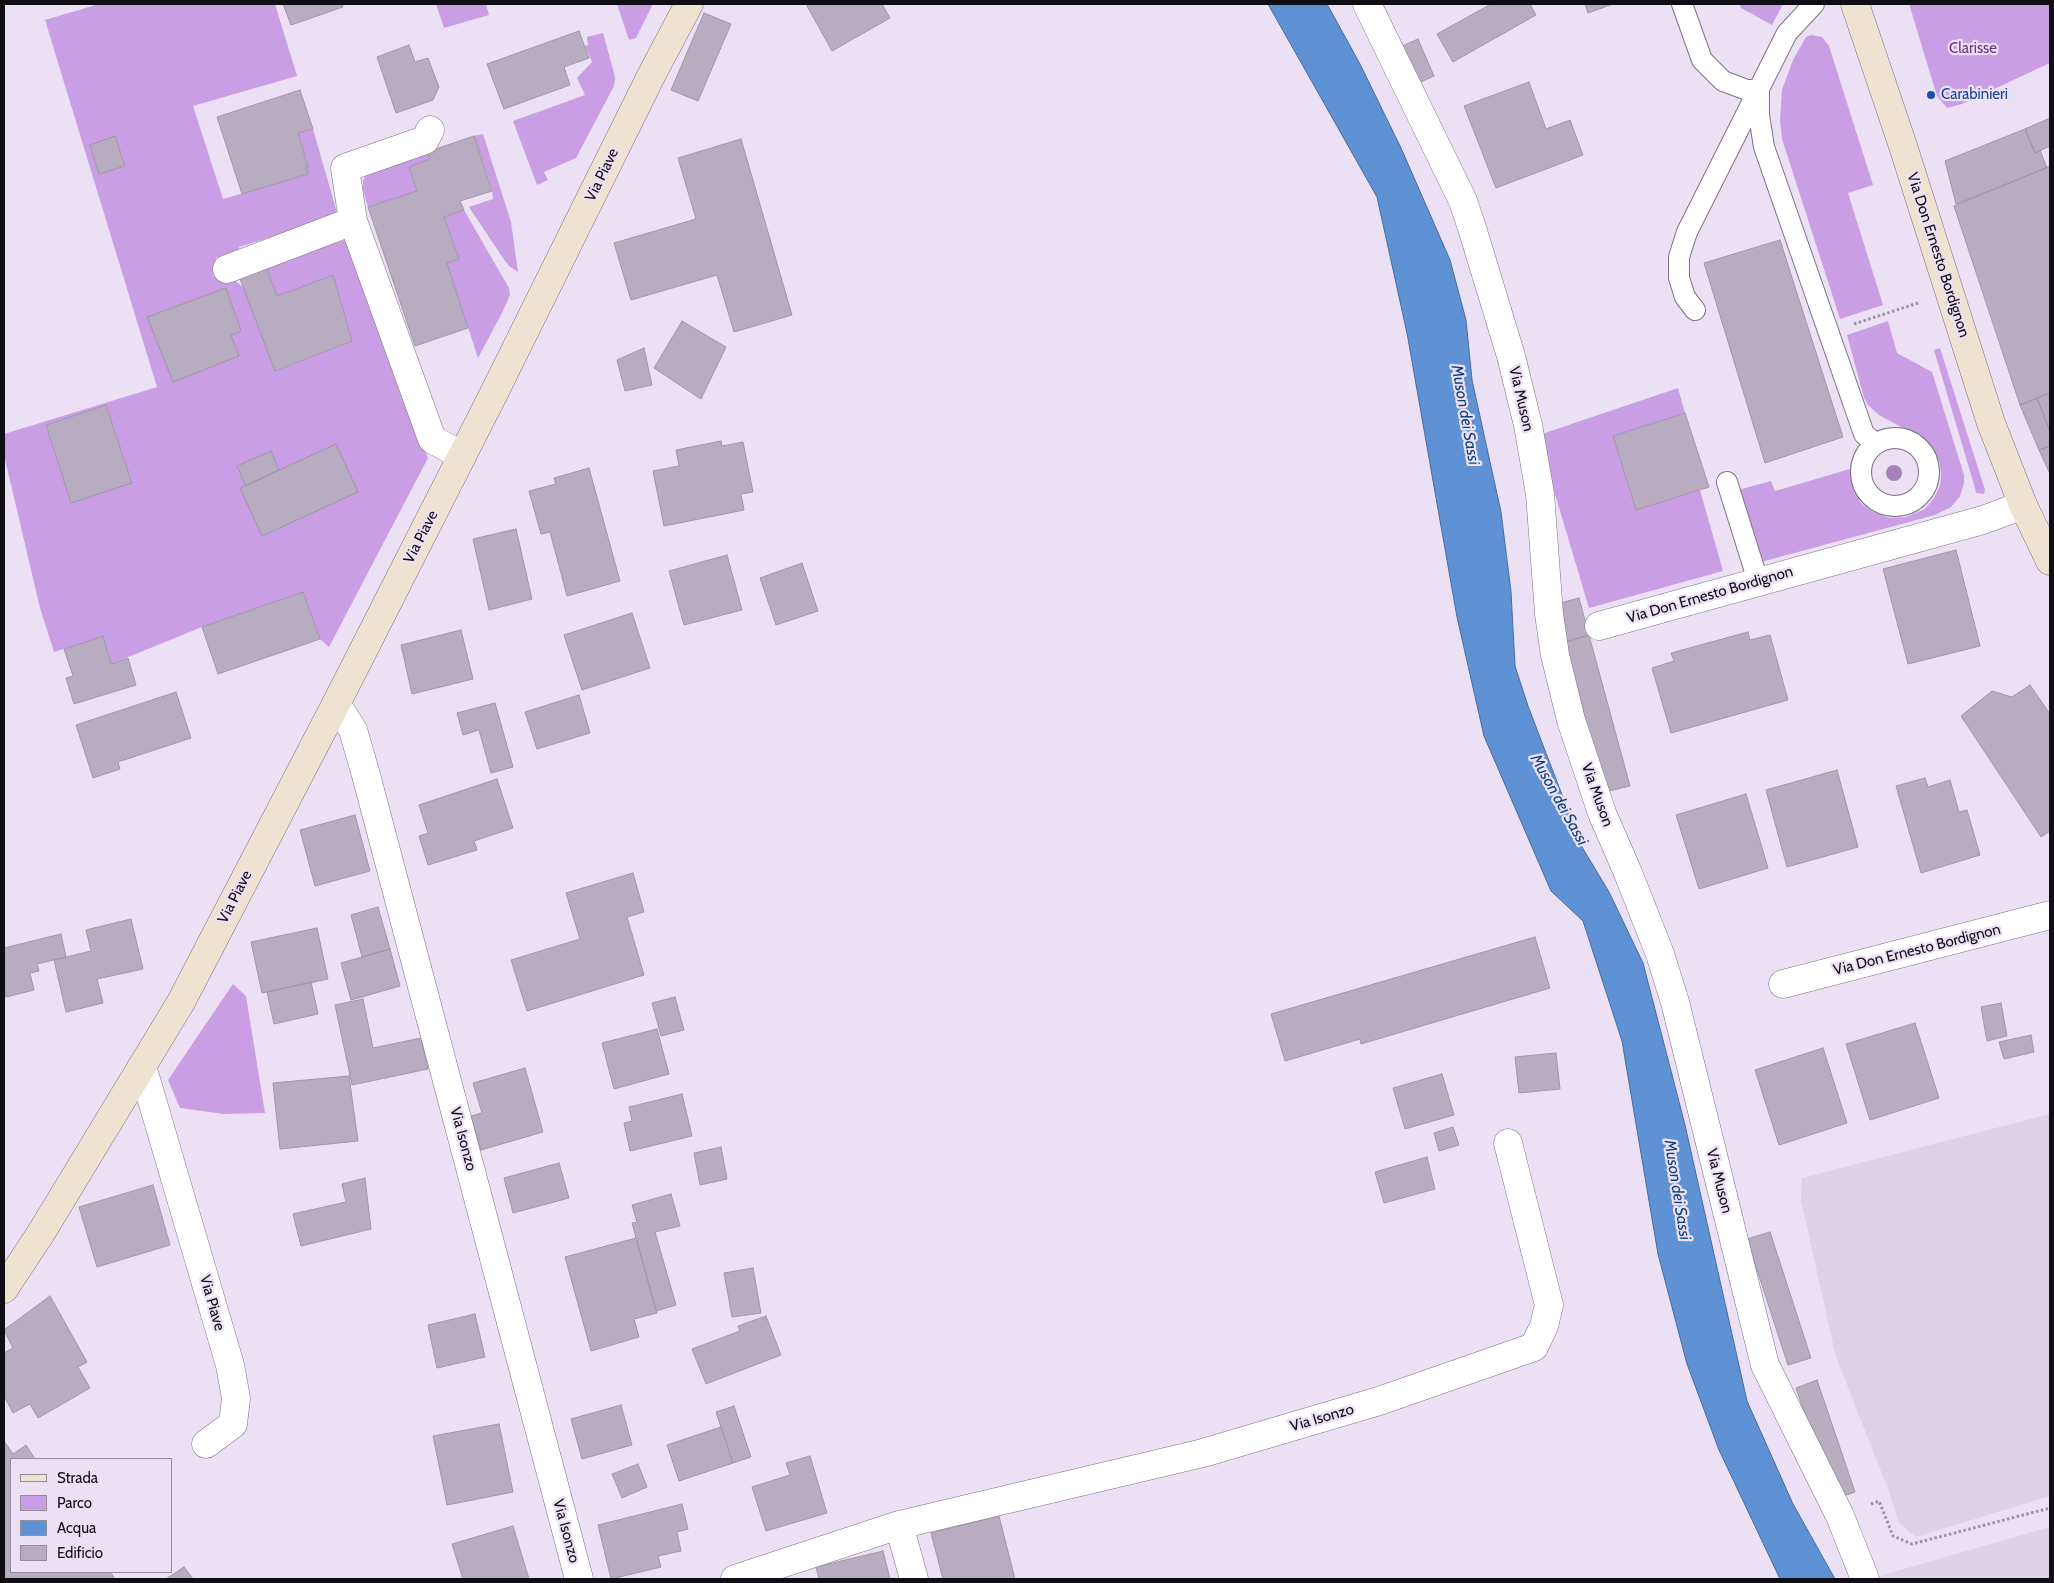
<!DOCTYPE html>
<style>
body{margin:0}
#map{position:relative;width:2054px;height:1583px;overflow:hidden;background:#ece0f4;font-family:Cabin,sans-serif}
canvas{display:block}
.frame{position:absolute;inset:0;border:5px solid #110d14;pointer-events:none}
.legend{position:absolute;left:10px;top:1458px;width:162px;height:115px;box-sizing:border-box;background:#ece0f4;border:1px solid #948c9a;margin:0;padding:6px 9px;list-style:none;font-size:15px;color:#110d14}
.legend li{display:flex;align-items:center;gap:10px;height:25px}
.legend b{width:25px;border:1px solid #948c9a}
</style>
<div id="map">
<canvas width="2054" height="1583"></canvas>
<div class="frame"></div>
<ul class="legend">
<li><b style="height:6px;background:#eee3d0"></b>Strada</li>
<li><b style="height:14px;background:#ca9ee5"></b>Parco</li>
<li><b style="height:14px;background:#5f92d5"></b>Acqua</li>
<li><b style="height:14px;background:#b8adc0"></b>Edificio</li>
</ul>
</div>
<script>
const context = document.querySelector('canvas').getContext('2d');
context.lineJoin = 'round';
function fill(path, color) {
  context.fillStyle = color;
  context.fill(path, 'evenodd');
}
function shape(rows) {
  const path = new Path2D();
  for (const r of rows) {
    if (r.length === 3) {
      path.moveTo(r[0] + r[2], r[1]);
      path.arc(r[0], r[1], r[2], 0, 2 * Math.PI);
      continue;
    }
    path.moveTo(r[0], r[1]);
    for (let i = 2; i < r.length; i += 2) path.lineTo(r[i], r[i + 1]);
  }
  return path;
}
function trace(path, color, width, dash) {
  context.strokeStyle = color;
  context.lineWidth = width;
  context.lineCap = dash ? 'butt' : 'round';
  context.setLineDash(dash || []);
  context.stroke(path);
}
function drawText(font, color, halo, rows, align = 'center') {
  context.font = font + ' Cabin,sans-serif';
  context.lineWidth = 4.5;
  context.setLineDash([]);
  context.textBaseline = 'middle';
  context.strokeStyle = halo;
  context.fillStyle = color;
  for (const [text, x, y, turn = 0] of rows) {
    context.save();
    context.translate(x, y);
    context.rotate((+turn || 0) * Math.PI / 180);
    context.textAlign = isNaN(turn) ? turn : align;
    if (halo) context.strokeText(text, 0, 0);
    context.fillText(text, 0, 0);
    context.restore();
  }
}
const industrial = shape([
 [2050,1114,2050,1496,1916,1537,1899,1523,1888,1489,1836,1357,1801,1200,1802,1178],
 [2050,1527,2050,1579,1876,1579,1876,1577]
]);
const green = shape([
 [99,4,275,4,297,76,193,106,223,199,308,174,306,167,308,166,298,133,313,129,338,216,239,247,240,251,216,258,213,276,233,279,244,288,276,371,352,341,333,275,277,296,266,266,351,238,428,458,329,647,320,639,303,592,202,627,111,664,103,636,54,652,40,608,4,455,4,434,157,387,45,20],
 [436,4,486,4,489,15,444,28],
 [617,4,653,4,636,38,629,40],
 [1739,4,1783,4,1772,25,1741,8],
 [1909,4,2050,4,2050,63,1962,104,1947,108,1937,96],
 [603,33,613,69,615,78,614,86,576,158,544,172,548,180,537,185,513,121,585,95,577,78,592,62,585,46,588,45,587,37],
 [1811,35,1822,37,1829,46,1873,185,1848,193,1883,305,1840,319,1782,139,1780,120,1782,90,1793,60,1806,37],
 [483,134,511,222,518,272,509,266,503,258,469,207,493,199,492,189,474,136],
 [427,152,430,159,409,167,417,191,368,207,363,190,363,181,366,174],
 [464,210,509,288,510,295,503,311,478,358,447,263,459,259,444,217],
 [1888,321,1897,353,1932,372,1964,475,1964,483,1960,496,1951,507,1935,515,1761,562,1738,490,1771,481,1775,491,1850,469,1854,489,1861,503,1873,512,1890,518,1906,517,1925,509,1934,498,1940,485,1941,475,1940,464,1936,454,1923,439,1879,415,1868,405,1864,398,1847,335],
 [1940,348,1985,490,1984,494,1976,493,1975,488,1934,350],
 [1678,388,1685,413,1613,436,1636,510,1700,490,1723,571,1589,608,1546,464,1542,434],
 [233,984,246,996,265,1113,224,1114,180,1108,168,1080]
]);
const water = shape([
 [1268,4,1327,4,1360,64,1401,148,1450,260,1466,320,1472,380,1501,512,1511,592,1515,666,1528,706,1582,847,1609,892,1643,963,1685,1125,1747,1401,1793,1504,1835,1579,1780,1579,1719,1450,1687,1364,1658,1254,1622,1041,1583,921,1551,891,1484,736,1457,617,1407,333,1377,197,1268,4]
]);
const building = shape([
 [283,4,342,4,343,7,291,25,283,4],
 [806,4,882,4,890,18,832,51,806,4],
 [1491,4,1530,4,1536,15,1453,62,1437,34,1491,4],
 [1585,4,1613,4,1588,13,1585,4],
 [704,13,731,24,698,101,671,90,704,13],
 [579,31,589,58,564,67,570,85,504,109,487,64,579,31],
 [1418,39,1434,76,1414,85,1398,48,1418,39],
 [409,45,415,62,428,58,439,87,433,100,396,113,377,57,409,45],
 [1529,82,1546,129,1570,120,1583,155,1496,188,1464,106,1529,82],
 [300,90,313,129,298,133,308,167,306,167,308,174,242,194,217,117,300,90],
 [2050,118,2050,146,2035,153,2025,129,2050,118],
 [2025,129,2035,153,2040,150,2047,168,1956,204,1945,161,2025,129],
 [115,136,125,166,99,174,90,145,115,136],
 [474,136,492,191,460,201,464,210,444,217,459,259,447,263,468,328,415,346,368,207,417,191,409,167,430,159,427,152,474,136],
 [741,139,792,315,734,332,717,275,631,300,614,243,696,219,678,158,741,139],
 [2050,166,2050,393,2020,405,1954,206,2050,166],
 [1780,240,1843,437,1765,463,1704,263,1780,240],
 [266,266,277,296,333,275,352,341,275,371,239,276,266,266],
 [226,288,241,331,231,335,239,356,173,382,147,317,226,288],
 [682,321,726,347,701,399,654,368,682,321],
 [644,348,652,385,625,391,617,360,644,348],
 [2050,393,2050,427,2049,428,2037,398,2050,393],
 [2037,398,2050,432,2050,446,2039,450,2020,405,2037,398],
 [106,405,132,483,71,503,46,425,106,405],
 [1685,413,1709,487,1636,510,1613,436,1685,413],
 [721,441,722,446,743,442,753,492,741,494,744,510,664,526,653,471,679,466,676,450,721,441],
 [336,444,358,492,262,536,240,488,336,444],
 [2050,446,2050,474,2039,450,2050,446],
 [271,451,279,470,246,486,237,466,271,451],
 [589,468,620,581,567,596,550,532,541,534,529,491,556,484,554,478,589,468],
 [516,529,532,599,489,610,473,539,516,529],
 [1956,550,1980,646,1908,664,1883,569,1956,550],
 [727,555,742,610,684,625,669,571,727,555],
 [802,563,818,611,776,625,760,578,802,563],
 [303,592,320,639,218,674,202,627,303,592],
 [1579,598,1589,635,1566,642,1556,604,1579,598],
 [632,613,650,668,582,690,564,635,632,613],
 [461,630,473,679,412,694,401,645,461,630],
 [1748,632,1750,640,1770,635,1788,700,1671,733,1652,668,1674,661,1671,653,1748,632],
 [1589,635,1630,786,1605,792,1564,642,1589,635],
 [103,636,111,664,128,658,136,685,74,704,66,678,73,676,64,649,103,636],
 [2030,685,2050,714,2050,831,2041,837,1961,716,1992,691,2012,697,2030,685],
 [176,692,191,738,118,762,120,769,93,778,76,725,176,692],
 [579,695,590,733,537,749,525,712,579,695],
 [495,703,513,767,491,773,479,730,463,735,457,713,495,703],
 [1837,770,1858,847,1787,867,1766,790,1837,770],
 [1925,778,1928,787,1950,780,1959,812,1967,810,1980,855,1921,873,1896,786,1925,778],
 [497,779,513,828,474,841,477,850,428,865,419,836,428,833,419,805,497,779],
 [1746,794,1768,868,1699,889,1676,815,1746,794],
 [355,815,370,871,315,886,300,830,355,815],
 [633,873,644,912,627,917,644,975,527,1011,511,960,580,939,566,893,633,873],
 [378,907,390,949,362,957,351,915,378,907],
 [131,919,143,969,97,979,103,1003,66,1012,54,960,91,951,86,930,131,919],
 [317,928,328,979,262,993,251,942,317,928],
 [61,934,66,957,37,964,39,971,30,973,34,990,6,997,4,988,4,948,61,934],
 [1535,937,1550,988,1361,1044,1360,1039,1285,1061,1271,1014,1535,937],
 [390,949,400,986,351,1000,341,963,390,949],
 [311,982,318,1014,274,1024,267,992,311,982],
 [675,997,684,1030,661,1036,652,1003,675,997],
 [363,999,373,1048,421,1038,428,1069,352,1085,335,1005,363,999],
 [2001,1003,2007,1036,1987,1041,1981,1007,2001,1003],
 [1915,1023,1939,1098,1870,1120,1846,1044,1915,1023],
 [657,1029,669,1074,614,1089,602,1043,657,1029],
 [2031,1035,2034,1052,2004,1059,1999,1042,2031,1035],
 [1823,1048,1847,1123,1779,1145,1755,1070,1823,1048],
 [1556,1053,1560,1089,1519,1093,1515,1057,1556,1053],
 [525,1068,543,1132,481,1150,471,1116,482,1113,473,1083,525,1068],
 [1442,1074,1454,1115,1405,1129,1393,1088,1442,1074],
 [349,1076,358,1141,280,1149,273,1083,349,1076],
 [682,1094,692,1136,630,1151,624,1123,632,1121,629,1107,682,1094],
 [1453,1127,1459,1145,1439,1151,1434,1133,1453,1127],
 [721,1147,727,1179,700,1185,694,1153,721,1147],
 [1427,1157,1435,1189,1384,1203,1375,1172,1427,1157],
 [559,1163,569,1198,513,1213,504,1178,559,1163],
 [365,1178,371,1229,301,1246,293,1214,346,1202,342,1184,365,1178],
 [153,1185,170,1245,97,1267,79,1207,153,1185],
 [671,1194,680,1226,655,1232,676,1305,656,1311,632,1223,637,1222,632,1205,671,1194],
 [1770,1232,1811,1358,1788,1365,1747,1239,1770,1232],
 [636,1238,657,1313,634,1319,639,1337,591,1351,565,1257,636,1238],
 [753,1268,761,1313,732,1317,724,1273,753,1268],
 [50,1296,87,1362,78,1367,90,1388,38,1418,30,1404,13,1413,4,1396,4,1353,13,1348,4,1330,50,1296],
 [475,1314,485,1357,437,1368,428,1325,475,1314],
 [766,1316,781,1355,706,1384,692,1349,740,1331,738,1326,766,1316],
 [1817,1380,1855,1492,1834,1499,1796,1388,1817,1380],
 [621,1405,632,1445,582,1459,571,1419,621,1405],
 [734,1406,751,1457,733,1463,716,1412,734,1406],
 [499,1424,513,1492,447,1505,433,1436,499,1424],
 [721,1427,733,1463,679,1481,667,1445,721,1427],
 [4,1441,13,1454,26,1445,35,1459,11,1459,11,1572,110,1572,115,1579,4,1579,4,1441],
 [810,1456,827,1513,766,1531,752,1487,790,1475,786,1463,810,1456],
 [638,1464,647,1487,622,1498,612,1474,638,1464],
 [682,1504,688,1529,677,1532,681,1551,658,1556,661,1567,611,1579,598,1525,682,1504],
 [999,1516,1015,1579,943,1579,931,1533,999,1516],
 [513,1526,529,1579,463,1579,452,1544,513,1526],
 [883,1551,890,1579,819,1579,816,1567,883,1551],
 [184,1567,193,1579,166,1579,184,1567]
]);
const path = shape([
 [1854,324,1918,303],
 [1871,1504,1879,1501,1893,1536,1912,1544,2050,1508]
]);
const lane = shape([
 [1682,4,1702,60,1723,81,1747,90,1759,90,1759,115,1764,147,1864,434,1876,444],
 [1695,310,1685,297,1679,278,1679,257,1687,232,1787,33,1814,4],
 [1895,472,34],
 [1727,482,1758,581]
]);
const street = shape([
 [1367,4,1463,201,1472,228,1511,356,1528,425,1540,494,1549,614,1555,655,1571,720,1602,813,1628,873,1660,954,1675,1002,1765,1365,1840,1516,1865,1579],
 [353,221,345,168,425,140,430,130],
 [227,269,353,221,432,439,462,456],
 [1599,626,1983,520,2023,505],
 [336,704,353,730,366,775,579,1579],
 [1783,984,2050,915],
 [142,1066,230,1365,236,1398,233,1424,206,1444],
 [899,1525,914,1579],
 [735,1579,899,1525,1203,1453,1379,1401,1534,1347,1544,1326,1549,1305,1508,1143]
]);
const secondary = shape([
 [1855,4,1903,146,1991,423,2023,505,2050,561],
 [4,1289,41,1233,181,1002,336,704,492,397,652,74,689,4]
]);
const trees = [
 [1894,473]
];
const markers = [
 [1931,95,5,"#1a4fb4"]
];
const parkNames = [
 ["Clarisse",1973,49]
];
const transitNames = [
 ["Carabinieri",1941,95]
];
const streetNames = [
 ["Via Piave",602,175,-64],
 ["Via Don Ernesto Bordignon",1938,255,72],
 ["Via Muson",1521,399,77],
 ["Via Piave",421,537,-63],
 ["Via Don Ernesto Bordignon",1710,595,-16],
 ["Via Muson",1597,795,70],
 ["Via Piave",235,897,-63],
 ["Via Don Ernesto Bordignon",1917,950,-14],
 ["Via Isonzo",463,1139,75],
 ["Via Muson",1719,1181,76],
 ["Via Piave",212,1303,74],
 ["Via Isonzo",1322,1418,-16],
 ["Via Isonzo",566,1531,75]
];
const waterNames = [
 ["Muson dei Sassi",1465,415,80],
 ["Muson dei Sassi",1559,800,61],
 ["Muson dei Sassi",1677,1190,81]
];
fill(industrial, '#ddd2e7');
fill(green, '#ca9ee5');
fill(water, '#5f92d5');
trace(water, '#486a9b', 1);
fill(building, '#b8adc0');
trace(building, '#a196a8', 1);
trace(lane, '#7e7385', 22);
trace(street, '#7e7385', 29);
trace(secondary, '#7e7385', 29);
trace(path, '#9c93a2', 3, [2.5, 2.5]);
trace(lane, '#fff', 20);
trace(street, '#fff', 28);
trace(secondary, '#eee3d0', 28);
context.fillStyle = '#a681ba';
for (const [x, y] of trees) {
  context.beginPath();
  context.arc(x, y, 8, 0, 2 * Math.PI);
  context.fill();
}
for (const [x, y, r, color] of markers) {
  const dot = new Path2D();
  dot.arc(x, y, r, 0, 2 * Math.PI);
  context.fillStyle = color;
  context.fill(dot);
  trace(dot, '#ece0f4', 2);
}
drawText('15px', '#6c338a', '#ece0f4', parkNames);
drawText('15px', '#164399', '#ece0f4', transitNames, 'left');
drawText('15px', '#110d14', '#ece0f4', streetNames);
drawText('italic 16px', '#0c427e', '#ece0f4', waterNames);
</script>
